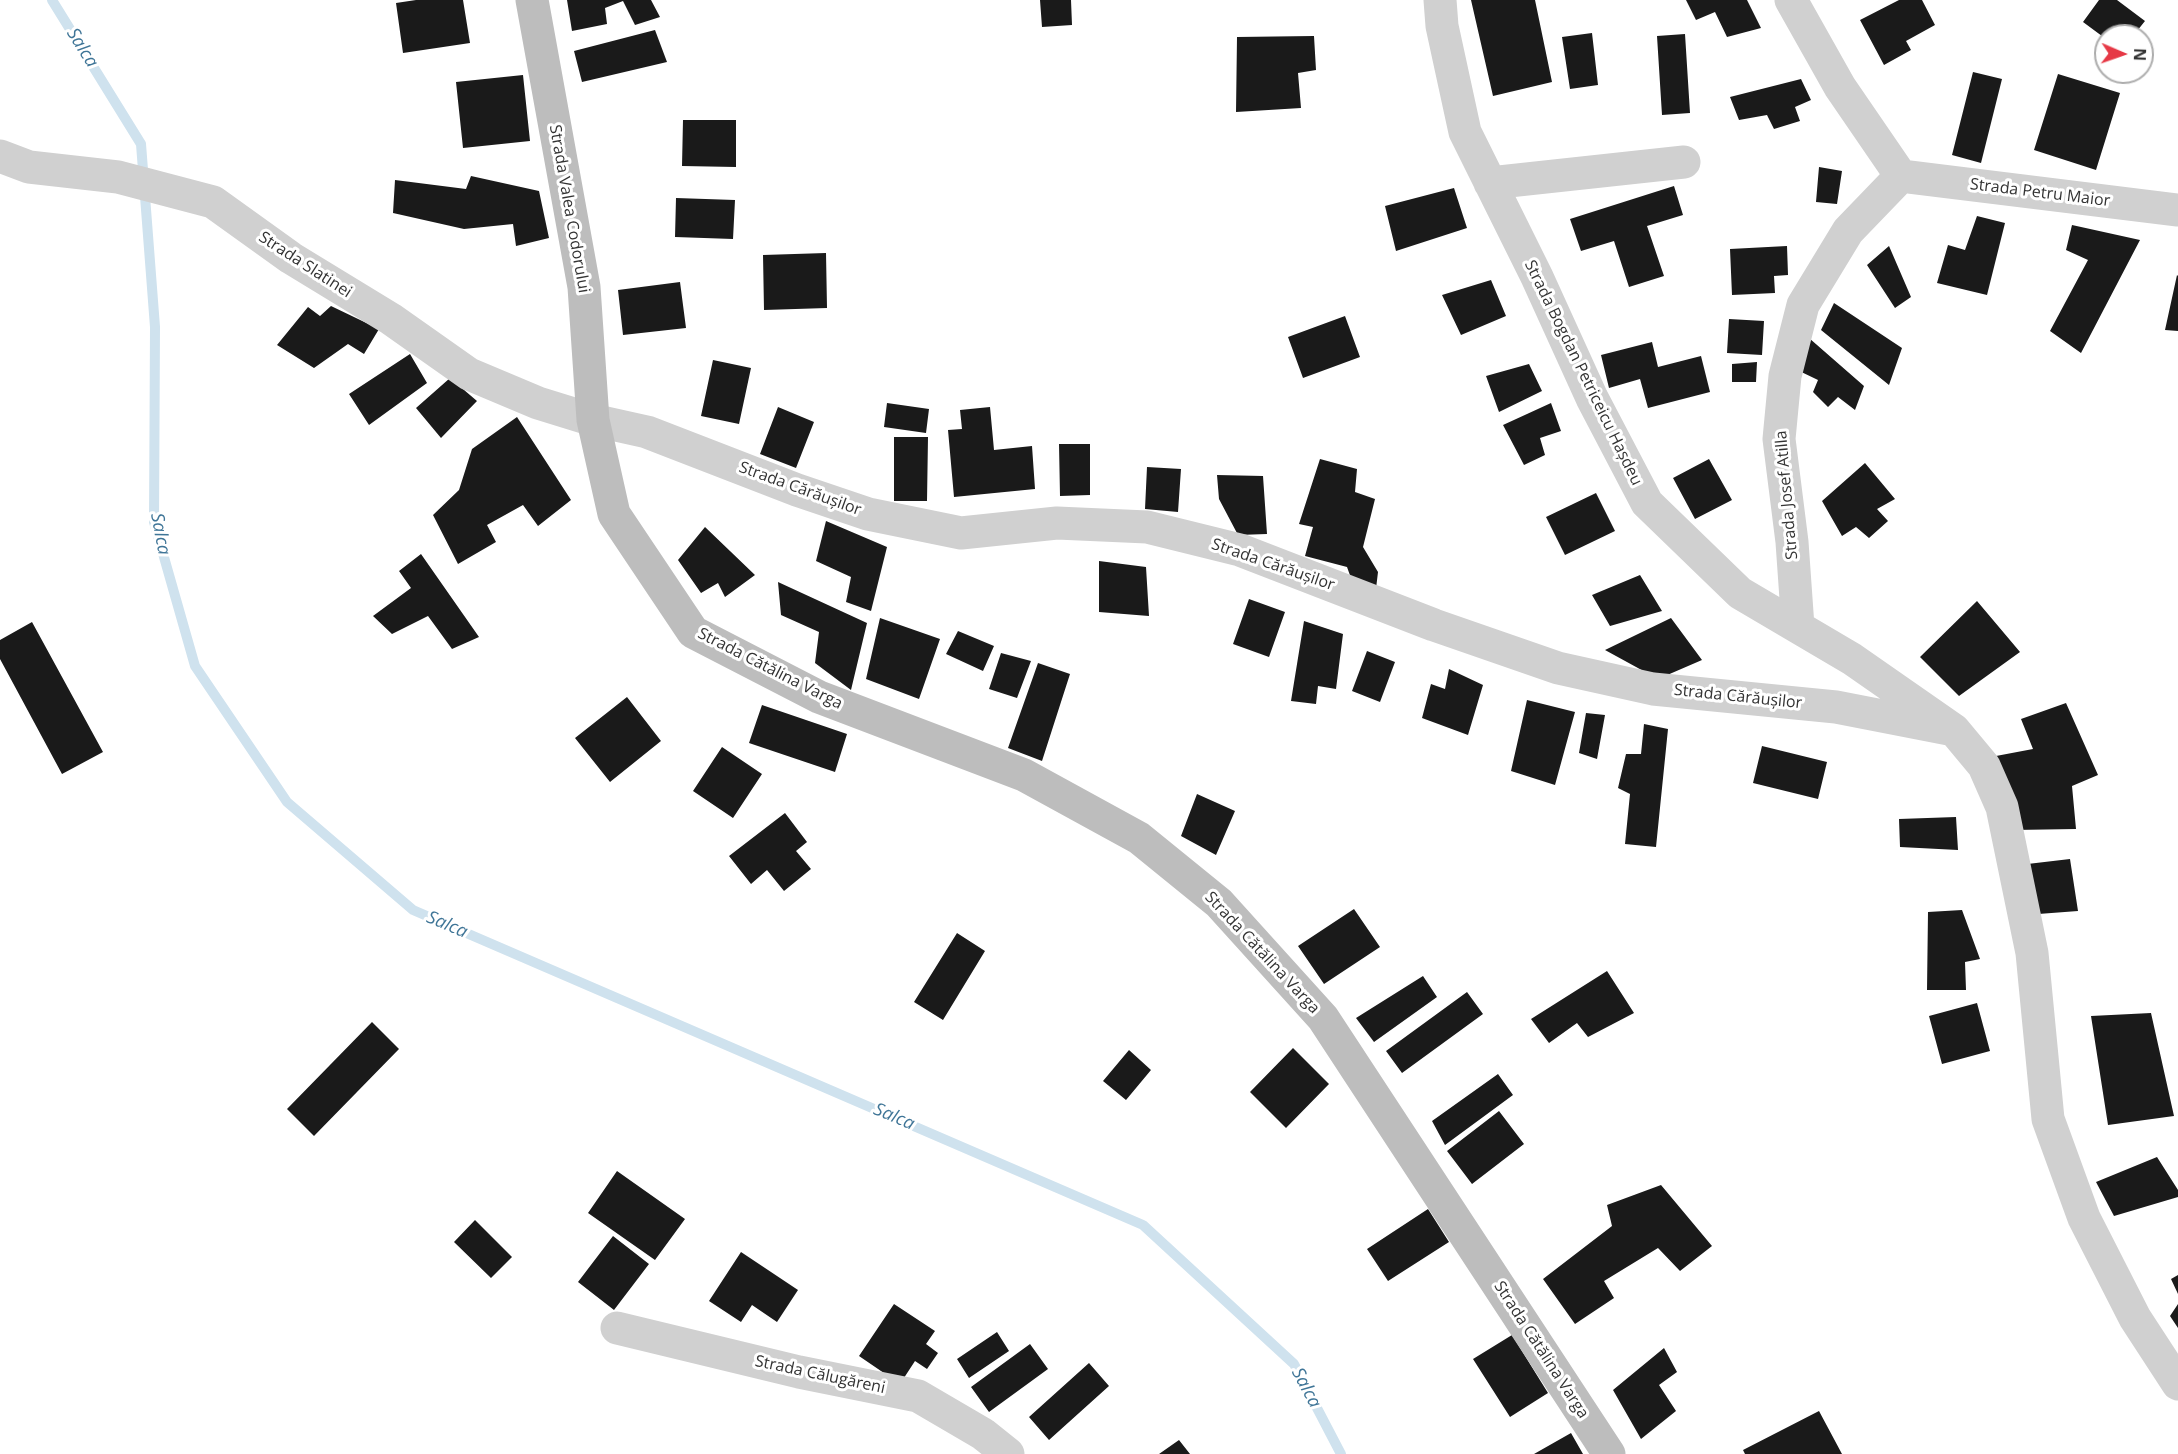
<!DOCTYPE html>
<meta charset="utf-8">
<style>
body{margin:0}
#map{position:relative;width:2178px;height:1454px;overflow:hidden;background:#fff;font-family:"Open Sans",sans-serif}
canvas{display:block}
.north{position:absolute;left:2094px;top:24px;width:60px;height:60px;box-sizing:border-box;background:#fff;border:2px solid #adadad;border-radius:50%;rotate:92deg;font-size:16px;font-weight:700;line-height:24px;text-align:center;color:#333}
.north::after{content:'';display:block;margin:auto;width:21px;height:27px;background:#e63946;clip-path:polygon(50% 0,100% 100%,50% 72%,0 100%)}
</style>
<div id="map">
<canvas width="2178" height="1454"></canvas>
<div class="north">N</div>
</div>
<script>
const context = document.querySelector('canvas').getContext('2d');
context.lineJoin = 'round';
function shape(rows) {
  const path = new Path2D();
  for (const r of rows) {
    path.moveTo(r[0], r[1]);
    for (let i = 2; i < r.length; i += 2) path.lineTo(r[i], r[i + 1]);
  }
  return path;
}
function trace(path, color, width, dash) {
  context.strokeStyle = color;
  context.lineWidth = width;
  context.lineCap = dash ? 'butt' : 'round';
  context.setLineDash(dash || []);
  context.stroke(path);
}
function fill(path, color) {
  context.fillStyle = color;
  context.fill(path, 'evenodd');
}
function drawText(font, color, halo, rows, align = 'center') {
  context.font = font + ' "Open Sans",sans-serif';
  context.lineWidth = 6;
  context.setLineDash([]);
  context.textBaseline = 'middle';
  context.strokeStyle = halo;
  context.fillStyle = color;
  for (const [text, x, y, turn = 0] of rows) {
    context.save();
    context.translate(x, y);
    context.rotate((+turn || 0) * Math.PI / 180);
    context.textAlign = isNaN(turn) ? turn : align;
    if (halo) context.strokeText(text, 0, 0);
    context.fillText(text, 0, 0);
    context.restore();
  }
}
const stream = shape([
 [52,0,141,144,155,327,154,522,195,666,287,802,413,910,1143,1225,1294,1364,1341,1454]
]);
const building = shape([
 [416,0,463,0,470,43,403,53,396,3],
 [567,0,651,0,660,17,635,25,623,1,605,8,607,24,572,31],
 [1040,0,1071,0,1072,25,1042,27],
 [1471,0,1535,0,1552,82,1493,96],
 [1686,0,1747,0,1761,28,1727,37,1715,12,1696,20],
 [1899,0,1922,0,1935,25,1906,41,1911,50,1884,65,1860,20],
 [2099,0,2117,0,2145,21,2133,36,2106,36,2106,39,2083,22],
 [655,30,667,62,582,82,574,51],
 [1592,33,1598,85,1570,89,1562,37],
 [1685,34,1690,113,1662,115,1657,36],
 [1314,36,1316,70,1298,73,1301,108,1236,112,1237,37],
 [1973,72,2002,79,1981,163,1952,155],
 [2058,74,2120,93,2096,170,2034,150],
 [523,75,530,141,463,148,456,82],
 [1801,79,1811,100,1795,107,1800,121,1774,129,1767,115,1739,120,1730,97],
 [683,120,736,120,736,167,682,166],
 [1819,167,1842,171,1837,204,1816,202],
 [471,176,539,191,549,238,516,246,513,224,464,229,393,213,395,180,466,189],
 [1674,186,1683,215,1647,226,1664,276,1629,287,1614,241,1581,251,1570,219],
 [1454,188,1467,228,1396,251,1385,206],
 [676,198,735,200,733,239,675,237],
 [1977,216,2005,223,1987,295,1937,283,1948,245,1965,250],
 [2072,225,2140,240,2081,353,2050,331,2088,260,2066,250],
 [1787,246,1788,275,1774,276,1775,293,1732,295,1730,249],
 [1889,246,1911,297,1895,308,1867,265],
 [826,253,827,308,764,310,763,255],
 [2177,275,2178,276,2178,331,2165,330],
 [1491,280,1506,316,1461,335,1442,295],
 [680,282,686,328,623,335,618,290],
 [1834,303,1902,348,1889,385,1821,330],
 [331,306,379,329,364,354,348,344,314,368,277,345,308,307,320,316],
 [1345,316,1360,357,1303,378,1288,337],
 [1729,319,1764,321,1762,355,1727,353],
 [1809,338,1864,386,1855,410,1838,397,1828,407,1813,392,1818,380,1793,368],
 [1652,342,1658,367,1701,356,1710,392,1648,408,1640,379,1609,388,1601,355],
 [410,354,427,383,369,425,349,394],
 [713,360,751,368,739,424,701,416],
 [1757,362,1756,382,1732,382,1732,364],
 [1529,364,1542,391,1499,412,1486,376],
 [450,378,477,401,441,438,416,408],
 [887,403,929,409,926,433,884,427],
 [1551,403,1561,431,1540,438,1545,455,1524,465,1503,425],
 [778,407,814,422,796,468,760,454],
 [990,407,994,450,1032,446,1035,489,954,497,948,430,962,429,960,410],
 [517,417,571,500,538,526,523,505,487,525,496,542,458,564,433,515,459,490,472,449],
 [894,437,928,437,927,501,894,501],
 [1059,444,1090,444,1090,495,1060,496],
 [1320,459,1357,469,1355,492,1375,499,1363,547,1378,572,1375,597,1356,592,1347,567,1305,556,1313,527,1299,524],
 [1709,459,1732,500,1695,519,1673,478],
 [1865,463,1895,499,1877,509,1888,521,1869,538,1856,527,1842,536,1822,501],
 [1147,467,1181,469,1178,512,1145,509],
 [1217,475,1263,476,1267,534,1238,535,1219,499],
 [1596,493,1615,531,1565,555,1546,517],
 [826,521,887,547,871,611,846,602,851,577,816,561],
 [705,527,755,575,725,597,718,583,701,593,678,560],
 [421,554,479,637,452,649,428,616,392,634,373,616,411,588,399,571],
 [1099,561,1146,567,1149,616,1099,612],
 [1640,575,1662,611,1610,626,1592,595],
 [778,582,867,623,851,690,815,663,819,632,781,615],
 [1249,599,1285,612,1269,657,1233,644],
 [1977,601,2020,652,1959,696,1920,657],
 [880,618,940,639,919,699,866,679],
 [1671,618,1702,660,1658,679,1605,650],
 [1304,621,1343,634,1336,689,1318,686,1316,704,1291,701],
 [32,622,103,752,62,774,0,659,0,640],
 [958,631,994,646,983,671,946,654],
 [1367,651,1395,662,1380,702,1352,691],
 [1001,653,1031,661,1017,698,989,689],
 [1038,663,1070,674,1042,761,1008,748],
 [1449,669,1483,685,1468,735,1422,718,1431,684,1445,689],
 [627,697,661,741,610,782,575,738],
 [1527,700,1575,712,1555,785,1511,771],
 [2066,703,2098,775,2072,786,2076,829,2014,830,1996,756,2033,749,2021,719],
 [762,705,847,734,835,772,749,743],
 [1586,713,1605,715,1597,759,1579,753],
 [1644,724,1668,729,1656,847,1625,844,1630,794,1618,788,1626,754,1641,754],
 [1762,746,1827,762,1818,799,1753,783],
 [722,747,762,774,733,818,693,791],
 [1197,794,1235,811,1216,855,1181,836],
 [785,813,807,842,796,851,811,869,784,891,767,870,751,884,729,856],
 [1956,817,1958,850,1900,847,1899,819],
 [2070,859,2078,911,2025,915,2019,865],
 [1354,909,1380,947,1324,984,1298,946],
 [1962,910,1980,959,1965,962,1966,990,1927,990,1928,912],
 [957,933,985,951,943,1020,914,1002],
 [1607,971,1634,1013,1588,1037,1577,1023,1549,1043,1531,1019],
 [1423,976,1437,997,1374,1042,1356,1018],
 [1467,992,1483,1014,1402,1073,1386,1051],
 [1977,1003,1990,1051,1942,1064,1929,1016],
 [2151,1013,2174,1116,2108,1125,2091,1016],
 [372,1022,399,1049,314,1136,287,1109],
 [1293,1048,1329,1084,1286,1128,1250,1092],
 [1129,1050,1151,1070,1126,1100,1103,1081],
 [1498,1074,1513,1095,1445,1145,1432,1121],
 [1499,1111,1524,1144,1472,1184,1447,1151],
 [2157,1157,2178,1190,2178,1197,2114,1216,2096,1182],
 [617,1171,685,1219,655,1260,588,1213],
 [1661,1185,1712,1246,1680,1271,1658,1248,1604,1281,1614,1298,1575,1324,1543,1279,1612,1226,1607,1205],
 [1428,1209,1449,1242,1388,1281,1367,1249],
 [475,1220,512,1257,491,1278,454,1242],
 [613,1236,649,1264,614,1310,578,1282],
 [741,1252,798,1290,777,1322,752,1305,741,1322,709,1301],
 [2178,1275,2178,1294,2171,1279],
 [894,1304,935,1331,926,1344,938,1353,927,1369,915,1361,900,1384,859,1356],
 [2178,1304,2178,1328,2170,1316],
 [997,1332,1009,1351,969,1378,957,1359],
 [1512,1335,1548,1393,1510,1417,1473,1359],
 [1030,1344,1048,1369,989,1412,971,1387],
 [1664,1348,1677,1372,1659,1385,1676,1411,1641,1439,1613,1390],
 [1089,1363,1109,1386,1049,1440,1029,1417],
 [1819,1411,1842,1454,1745,1454,1743,1450],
 [1571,1433,1583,1454,1534,1454],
 [1179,1440,1190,1454,1159,1454]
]);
const street = shape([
 [1440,0,1442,26,1465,132,1537,277,1592,398,1647,503,1740,593,1852,659,1954,730,1984,766,2002,807,2032,953,2048,1119,2084,1218,2135,1318,2178,1384],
 [1791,0,1840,87,1901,176,1848,231,1803,305,1785,376,1779,439,1792,542,1798,627],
 [0,156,29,167,118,177,213,202,291,258,391,319,469,374,538,403,593,420,647,432,797,490,868,514,961,533,1057,523,1147,527,1240,550,1434,625,1558,668,1653,689,1836,707,1954,730],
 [1901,176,2178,210],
 [1490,183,1684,162],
 [617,1328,799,1372,918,1396,983,1434,1008,1454]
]);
const secondary = shape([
 [532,0,584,287,593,420,614,514,693,632,819,697,1024,775,1139,838,1219,903,1323,1018,1609,1454]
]);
const streetNames = [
 ["Strada Petru Maior",2040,193,7],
 ["Strada Valea Codorului",569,209,80],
 ["Strada Slatinei",305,265,33],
 ["Strada Bogdan Petriceicu Hașdeu",1583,373,64],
 ["Strada Cărăușilor",800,489,20],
 ["Strada Josef Atilla",1787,495,-95],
 ["Strada Cărăușilor",1273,565,19],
 ["Strada Cătălina Varga",770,669,27],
 ["Strada Cărăușilor",1738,697,6],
 ["Strada Cătălina Varga",1262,953,47],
 ["Strada Cătălina Varga",1541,1350,57],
 ["Strada Călugăreni",820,1375,12]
];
const waterNames = [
 ["Salca",82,48,58],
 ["Salca",160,534,79],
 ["Salca",447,925,23],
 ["Salca",894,1117,23],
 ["Salca",1306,1388,62]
];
trace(stream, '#cfe2ee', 10);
fill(building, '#1a1a1a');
trace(street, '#d0d0d0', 33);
trace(secondary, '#bdbdbd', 33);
drawText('16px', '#333', '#fff', streetNames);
drawText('italic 18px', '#3f7597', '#fff', waterNames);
</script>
